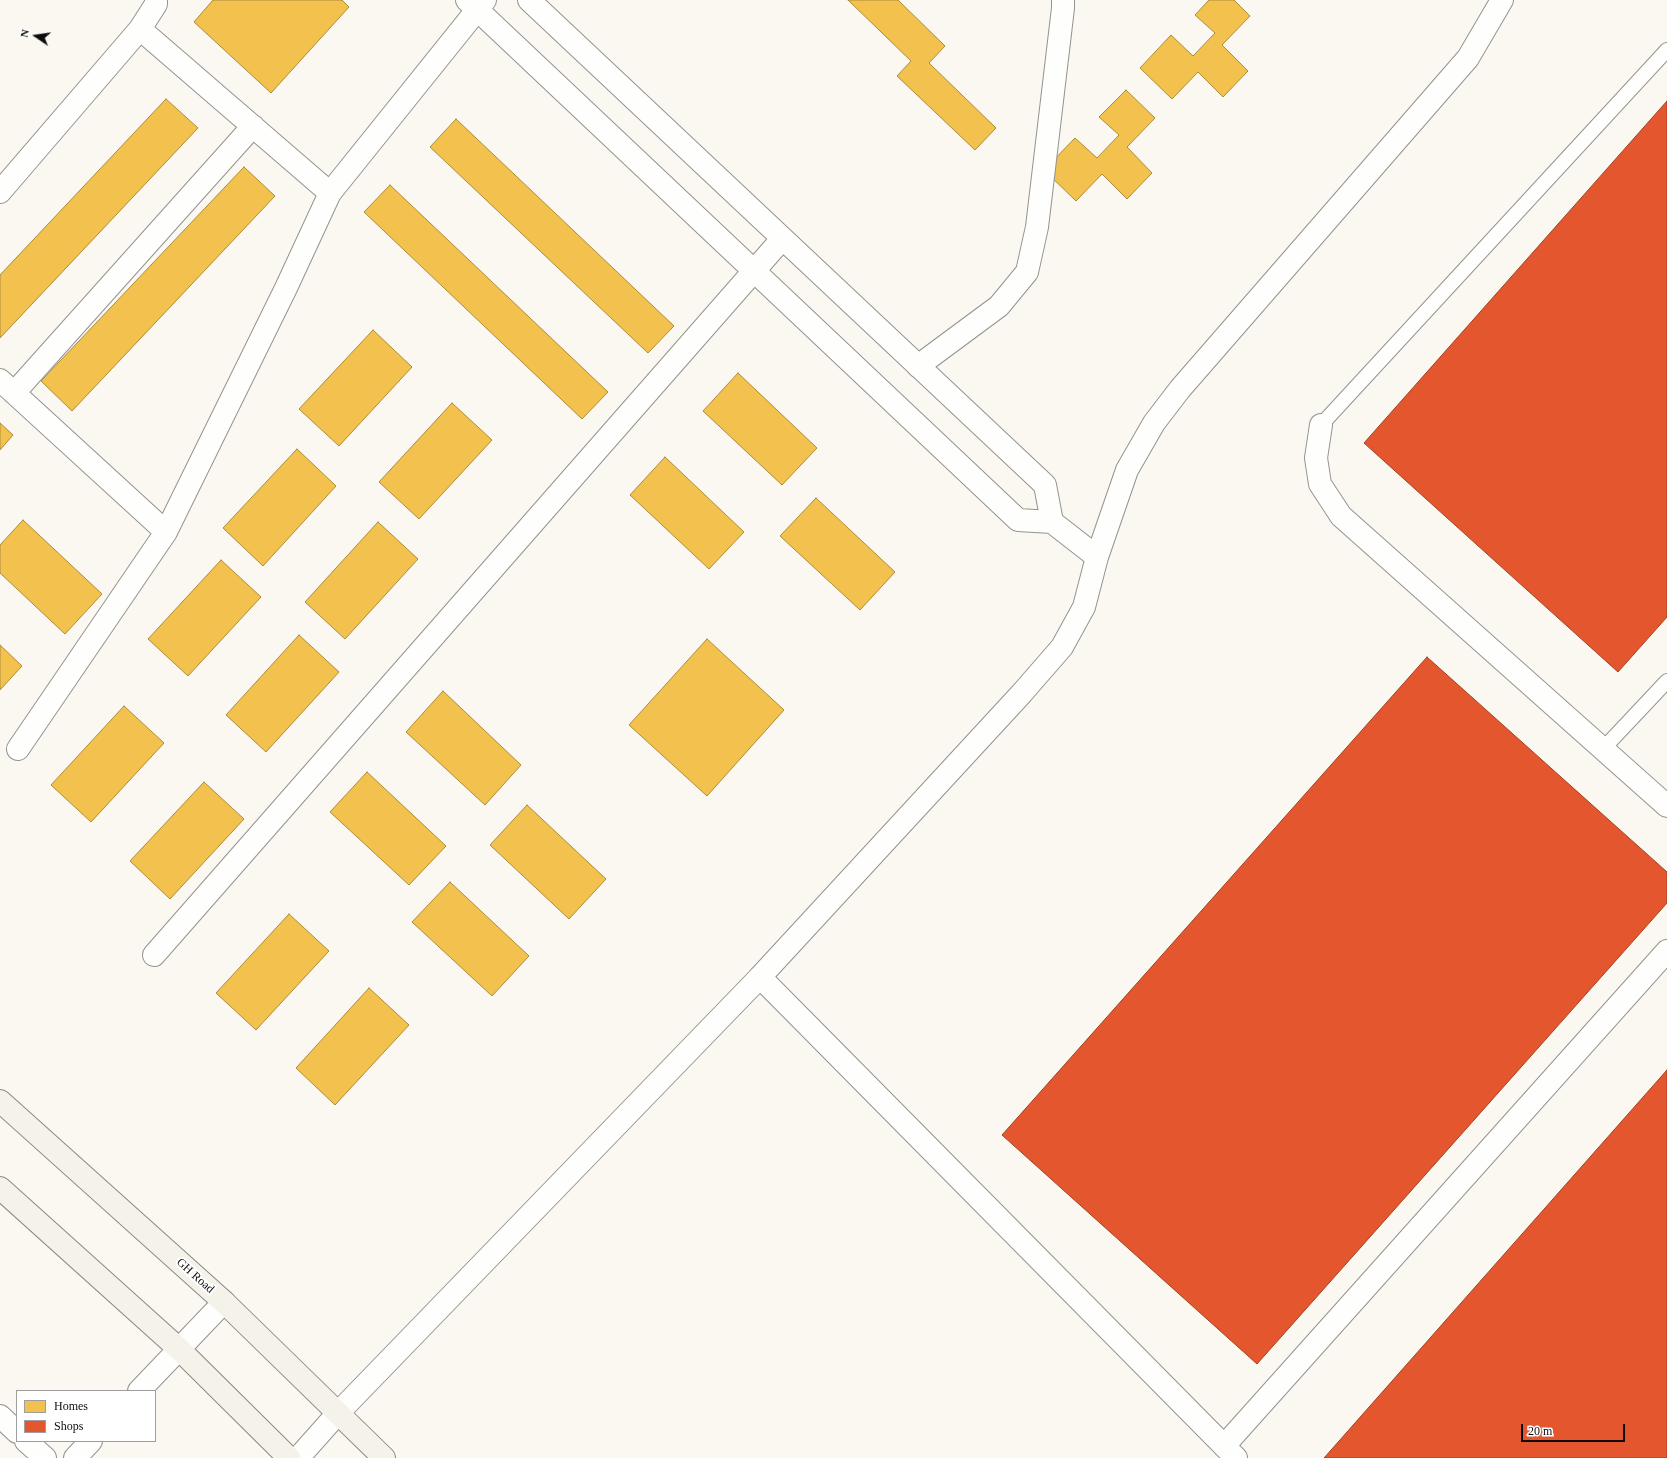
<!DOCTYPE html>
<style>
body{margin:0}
#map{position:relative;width:1667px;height:1458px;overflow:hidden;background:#faf8f1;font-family:Georgia,serif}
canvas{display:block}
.legend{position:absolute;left:16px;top:1390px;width:140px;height:52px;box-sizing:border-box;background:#fff;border:1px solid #9e9e9e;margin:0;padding:5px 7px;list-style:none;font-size:12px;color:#0d0d0d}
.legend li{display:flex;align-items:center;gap:8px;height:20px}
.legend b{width:20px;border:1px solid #9e9e9e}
.north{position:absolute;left:16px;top:16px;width:40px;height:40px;-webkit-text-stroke:3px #fff;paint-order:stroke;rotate:283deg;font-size:11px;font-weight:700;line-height:16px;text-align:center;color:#0d0d0d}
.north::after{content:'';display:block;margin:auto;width:14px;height:18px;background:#0d0d0d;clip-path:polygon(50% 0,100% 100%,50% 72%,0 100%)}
.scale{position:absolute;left:1521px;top:1424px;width:104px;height:18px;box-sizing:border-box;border:2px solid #0d0d0d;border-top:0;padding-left:5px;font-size:12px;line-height:14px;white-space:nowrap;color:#0d0d0d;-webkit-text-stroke:3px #fff;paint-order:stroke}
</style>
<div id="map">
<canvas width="1667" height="1458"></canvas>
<ul class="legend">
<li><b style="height:11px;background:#f2c14e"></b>Homes</li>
<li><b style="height:11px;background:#e4572e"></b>Shops</li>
</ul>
<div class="north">N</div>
<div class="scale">20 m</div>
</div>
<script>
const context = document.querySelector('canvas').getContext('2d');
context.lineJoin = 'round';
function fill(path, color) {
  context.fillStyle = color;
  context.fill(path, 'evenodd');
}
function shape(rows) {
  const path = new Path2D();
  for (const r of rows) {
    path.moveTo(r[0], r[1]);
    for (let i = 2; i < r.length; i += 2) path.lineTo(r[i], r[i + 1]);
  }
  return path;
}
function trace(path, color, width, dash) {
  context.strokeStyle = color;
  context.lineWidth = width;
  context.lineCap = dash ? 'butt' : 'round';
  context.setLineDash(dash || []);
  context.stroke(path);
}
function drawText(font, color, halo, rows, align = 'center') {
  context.font = font + ' Georgia,serif';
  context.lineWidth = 4;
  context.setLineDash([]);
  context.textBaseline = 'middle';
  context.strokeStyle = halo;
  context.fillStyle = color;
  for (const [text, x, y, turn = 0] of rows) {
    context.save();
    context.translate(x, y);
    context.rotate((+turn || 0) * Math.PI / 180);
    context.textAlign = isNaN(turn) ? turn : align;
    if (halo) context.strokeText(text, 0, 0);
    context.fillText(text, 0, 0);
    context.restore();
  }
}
const homes = shape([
 [213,0,342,0,349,7,271,93,194,22,213,0],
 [848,0,898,0,945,46,929,63,996,128,975,150,897,76,911,61,848,0],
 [1209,0,1234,0,1250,16,1222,45,1248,71,1223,97,1198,72,1172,99,1140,68,1171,35,1193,56,1215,33,1195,15,1209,0],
 [1126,90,1155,118,1127,147,1152,173,1127,199,1102,174,1076,201,1044,170,1075,138,1097,158,1119,135,1099,117,1126,90],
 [166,99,198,128,0,338,0,275,166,99],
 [456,119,674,326,648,353,430,147,456,119],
 [244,167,275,196,72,411,41,381,244,167],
 [390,185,608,392,582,419,364,212,390,185],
 [373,330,412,367,339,446,299,409,373,330],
 [738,373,817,448,782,485,703,411,738,373],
 [452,403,492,440,419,519,379,482,452,403],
 [0,423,13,435,0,450,0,423],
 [297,449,336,486,263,566,223,528,297,449],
 [665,457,744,532,709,569,630,495,665,457],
 [816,498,895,572,860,610,780,536,816,498],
 [23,520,102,594,65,634,0,573,0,545,23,520],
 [378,522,418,559,345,639,305,602,378,522],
 [221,560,261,597,188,676,148,639,221,560],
 [299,635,339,672,266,752,226,715,299,635],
 [707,639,784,710,707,796,629,725,707,639],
 [0,645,22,666,0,690,0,645],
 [443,691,521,765,485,805,406,732,443,691],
 [124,706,164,743,91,822,51,785,124,706],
 [367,772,446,846,409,885,330,812,367,772],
 [204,782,244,819,170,899,130,861,204,782],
 [527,805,606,879,569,919,490,845,527,805],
 [450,882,529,956,492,996,412,922,450,882],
 [289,914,329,951,256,1030,216,993,289,914],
 [369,988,409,1025,335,1105,296,1068,369,988]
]);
const shops = shape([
 [1667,101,1667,617,1618,672,1364,443,1667,101],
 [1427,657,1667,872,1667,903,1257,1364,1002,1135,1427,657],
 [1667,1070,1667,1458,1324,1458,1667,1070]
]);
const service = shape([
 [1321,425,1667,50],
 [1603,749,1667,681]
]);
const pedestrian = shape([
 [1321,425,1316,458,1320,484,1341,516,1667,806],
 [760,977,1236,1458],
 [1224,1446,1667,951]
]);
const minor = shape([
 [140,29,330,193],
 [0,192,140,29,156,4,156,0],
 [918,366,999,306,1027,272,1037,227,1063,8,1063,0],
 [0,380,166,532],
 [14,393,253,126],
 [18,749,166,532,286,288,330,193,485,0],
 [154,955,782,239],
 [139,1391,224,1302],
 [0,1416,17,1432],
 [26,1441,45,1458],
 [75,1458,91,1441]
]);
const tertiary = shape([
 [467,0,1018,520,1052,522,1097,557],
 [529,0,1045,485,1052,522],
 [298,1458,338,1413,760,977,1022,693,1062,647,1084,607,1097,557,1127,470,1154,423,1180,389,1468,58,1502,0]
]);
const secondary = shape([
 [0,1101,224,1302,384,1458],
 [0,1188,179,1349,289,1458]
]);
const streetNames = [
 ["GH Road",195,1276,42]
];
fill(homes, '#f2c14e');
trace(homes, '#ad8b3a', 1);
fill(shops, '#e4572e');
trace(shops, '#a44124', 1);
trace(service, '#949390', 16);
trace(pedestrian, '#949390', 24);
trace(minor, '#949390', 24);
trace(tertiary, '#949390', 24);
trace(secondary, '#8a8986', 24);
trace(service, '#fefefd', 14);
trace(pedestrian, '#fefefd', 22);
trace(minor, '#fefefd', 22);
trace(tertiary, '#fefefd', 22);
trace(secondary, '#f4f2e9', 22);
drawText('12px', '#0d0d0d', '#fff', streetNames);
</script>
